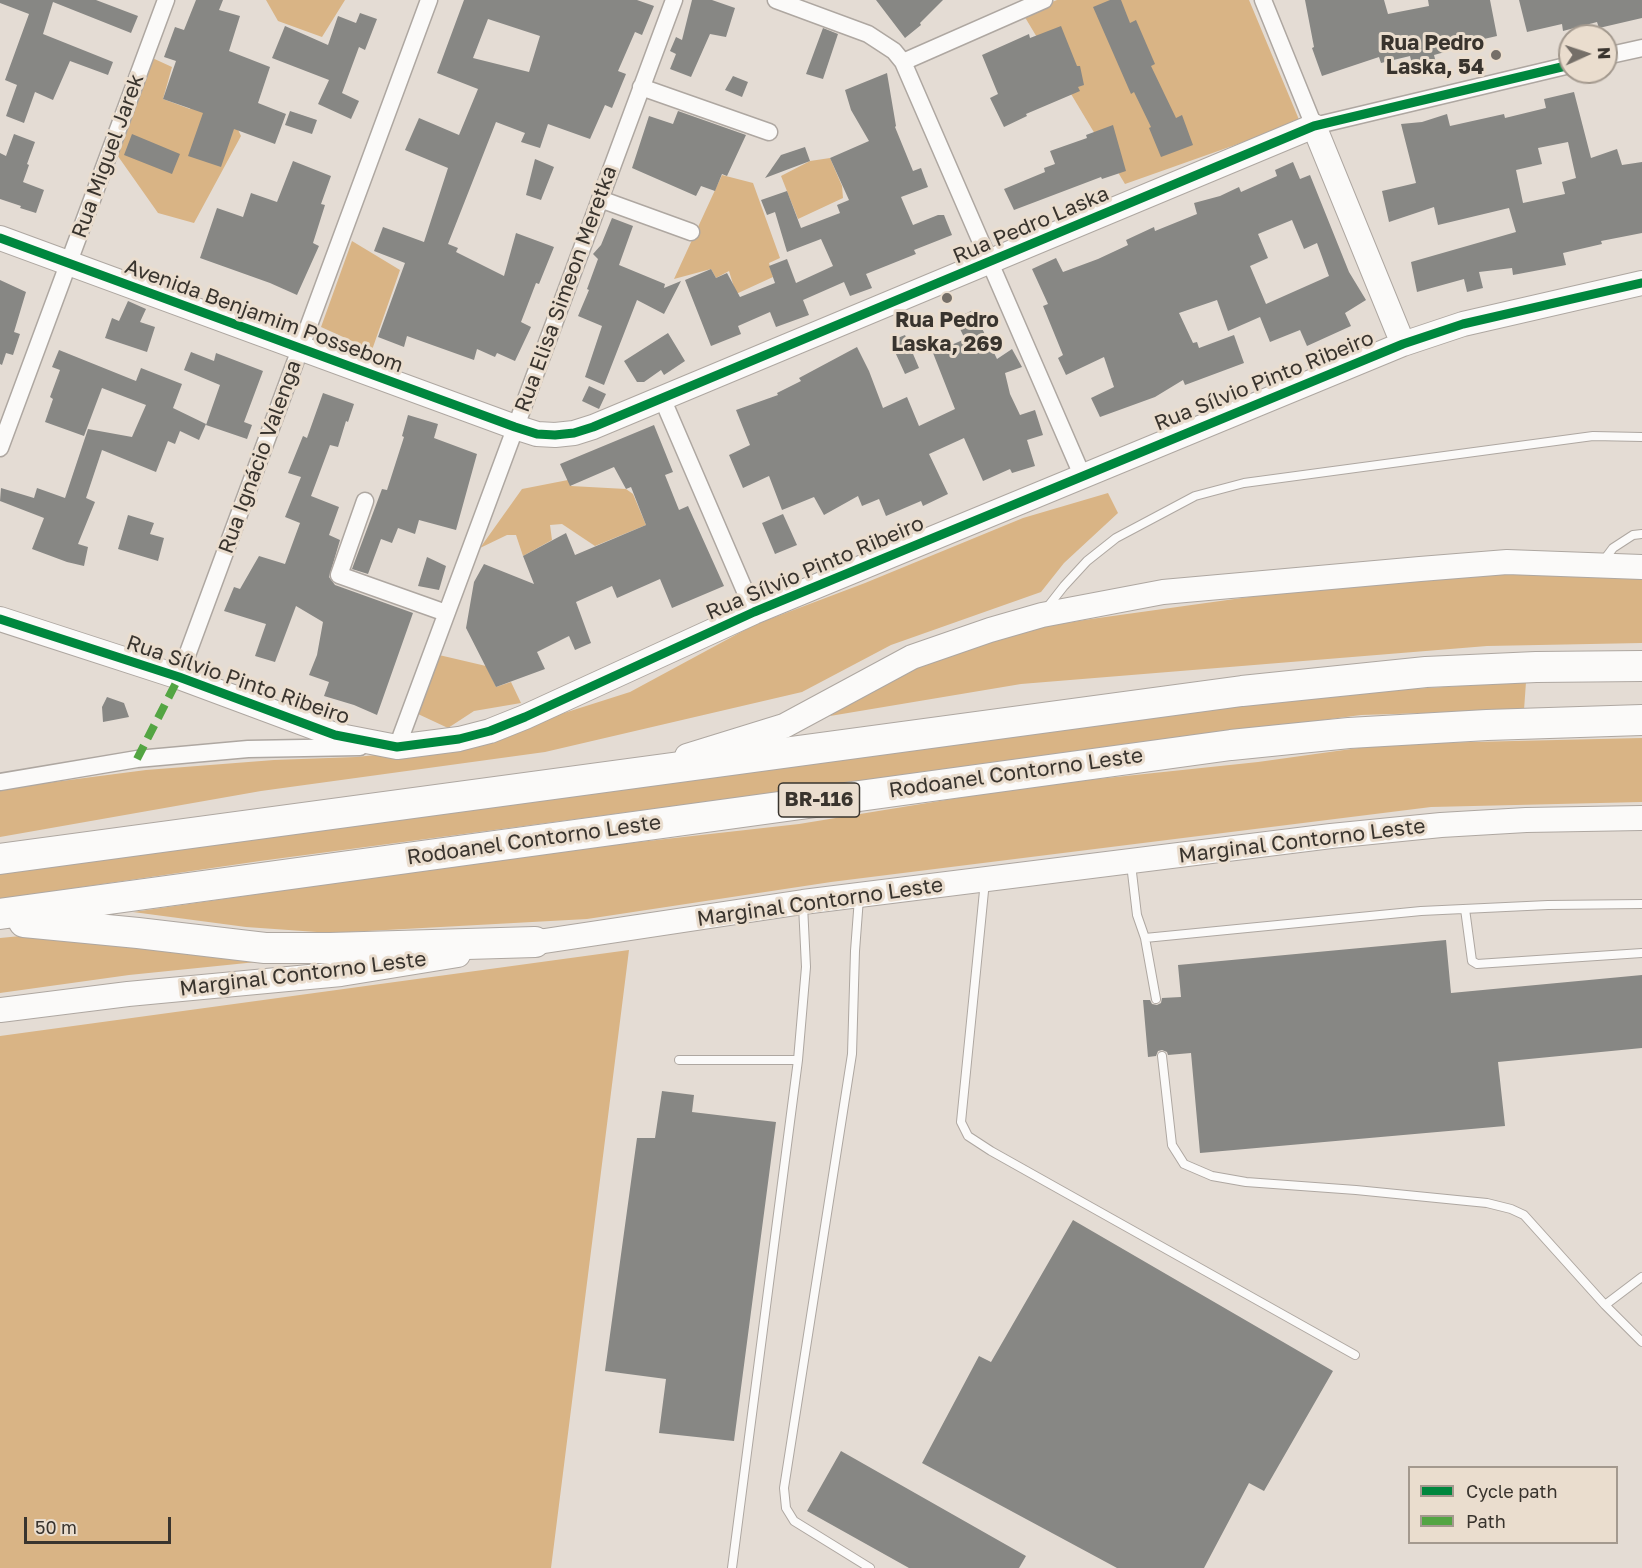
<!DOCTYPE html>
<meta charset="utf-8">
<style>
body{margin:0}
#map{position:relative;width:1642px;height:1568px;overflow:hidden;background:#e4dcd4;font-family:"Golos Text",sans-serif}
canvas{display:block}
.legend{position:absolute;left:1408px;top:1466px;width:210px;height:78px;box-sizing:border-box;background:#eaddce;border:2px solid #a3998e;margin:0;padding:8px 10px;list-style:none;font-size:18px;color:#39342e}
.legend li{display:flex;align-items:center;gap:12px;height:30px}
.legend b{width:30px;border:2px solid #a3998e}
.north{position:absolute;left:1558px;top:24px;width:60px;height:60px;box-sizing:border-box;background:#eaddce;border:2px solid #a3998e;border-radius:50%;rotate:87deg;font-size:16px;font-weight:700;line-height:24px;text-align:center;color:#39342e}
.north::after{content:'';display:block;margin:auto;width:21px;height:27px;background:#756f68;clip-path:polygon(50% 0,100% 100%,50% 72%,0 100%)}
.scale{position:absolute;left:24px;top:1517px;width:147px;height:27px;box-sizing:border-box;border:3px solid #39342e;border-top:0;padding-left:8px;font-size:18px;line-height:21px;white-space:nowrap;color:#39342e;-webkit-text-stroke:4px #eaddce;paint-order:stroke}
</style>
<div id="map">
<canvas width="1642" height="1568"></canvas>
<ul class="legend">
<li><b style="height:8px;background:#00873e"></b>Cycle path</li>
<li><b style="height:8px;background:#53a543"></b>Path</li>
</ul>
<div class="north">N</div>
<div class="scale">50 m</div>
</div>
<script>
const context = document.querySelector('canvas').getContext('2d');
context.lineJoin = 'round';
function fill(path, color) {
  context.fillStyle = color;
  context.fill(path, 'evenodd');
}
function shape(rows) {
  const path = new Path2D();
  for (const r of rows) {
    path.moveTo(r[0], r[1]);
    for (let i = 2; i < r.length; i += 2) path.lineTo(r[i], r[i + 1]);
  }
  return path;
}
function trace(path, color, width, dash) {
  context.strokeStyle = color;
  context.lineWidth = width;
  context.lineCap = dash ? 'butt' : 'round';
  context.setLineDash(dash || []);
  context.stroke(path);
}
function drawText(font, color, halo, rows, align = 'center') {
  context.font = font + ' "Golos Text",sans-serif';
  context.lineWidth = 6;
  context.setLineDash([]);
  context.textBaseline = 'middle';
  context.strokeStyle = halo;
  context.fillStyle = color;
  for (const [text, x, y, turn = 0] of rows) {
    context.save();
    context.translate(x, y);
    context.rotate((+turn || 0) * Math.PI / 180);
    context.textAlign = isNaN(turn) ? turn : align;
    if (halo) context.strokeText(text, 0, 0);
    context.fillText(text, 0, 0);
    context.restore();
  }
}
const forest = shape([
 [266,0,345,0,322,37,278,21],
 [1057,0,1249,0,1300,122,1125,184,1023,14],
 [148,56,172,67,163,99,190,109,196,81,226,104,241,136,194,223,158,213,115,152],
 [830,158,842,186,843,198,798,219,781,176,810,161],
 [722,175,753,183,780,258,769,263,773,277,736,294,729,271,716,278,711,269,674,279],
 [352,241,400,270,372,350,321,327],
 [568,480,571,486,626,489,633,494,646,525,595,546,562,524,550,525,552,540,523,556,516,535,507,535,480,548,522,489],
 [1108,493,1118,513,1064,563,1041,592,891,645,802,692,545,752,261,791,0,837,0,789,146,770,274,760,356,757,455,747,517,728,630,692,754,625,865,583,1023,518],
 [1510,572,1642,576,1642,643,1487,646,1021,684,830,716,849,701,913,665,990,636,1084,620,1378,579],
 [439,655,486,666,496,687,511,682,521,703,474,711,448,728,418,714],
 [1526,682,1524,710,1361,715,260,861,0,899,0,872,1231,707,1394,690],
 [1642,738,1642,802,1431,807,831,882,587,919,331,933,246,927,133,912,550,852,799,824,1031,786,1258,762,1387,744],
 [42,934,276,960,129,975,0,993,0,938],
 [629,950,551,1568,0,1568,0,1036]
]);
const building = shape([
 [0,0,96,0,138,16,131,33,53,2,43,34,113,62,108,75,70,61,53,100,35,92,24,123,6,116,17,85,5,80,29,14,0,3],
 [196,0,223,0,219,10,240,16,229,51,270,67,258,103,286,114,275,144,234,129,221,167,188,156,203,113,163,99,176,61,164,57,175,27,184,30],
 [464,0,637,0,654,6,642,35,635,32,618,71,626,74,612,108,605,105,590,139,548,124,540,148,521,142,525,133,496,122,448,244,458,248,456,252,504,276,516,233,554,247,539,284,536,283,521,322,531,327,515,361,497,353,495,357,477,349,474,360,407,336,404,347,378,337,405,263,374,251,383,227,424,242,448,168,405,150,419,118,459,135,478,89,437,73],
 [488,19,540,36,529,72,473,58],
 [692,0,712,0,735,8,726,37,710,34,691,77,670,69,676,54,670,51,676,37,682,40],
 [876,0,943,0,920,23,921,25,905,38],
 [1110,0,1121,0,1130,23,1136,20,1155,64,1151,66,1176,118,1182,115,1193,145,1161,157,1149,128,1151,127,1134,92,1131,94,1093,7],
 [1305,0,1384,0,1388,14,1429,6,1428,0,1490,0,1497,36,1462,44,1463,47,1434,55,1436,63,1413,68,1410,56,1381,63,1379,57,1322,76,1312,48,1314,47],
 [1519,0,1642,0,1642,18,1599,28,1597,22,1563,31,1562,24,1527,32],
 [360,13,377,19,365,50,359,47,342,93,359,101,351,119,318,104,329,80,272,58,285,26,328,45,338,16,356,23],
 [1061,26,1077,66,1080,66,1084,85,1078,87,1080,91,1026,114,1027,116,1004,127,990,98,998,94,982,55,1029,34,1030,38],
 [823,28,838,34,823,79,806,74],
 [887,73,896,126,895,127,913,171,921,168,928,187,901,197,913,225,938,215,944,215,952,235,914,250,916,254,866,274,872,288,850,296,844,282,803,300,809,315,776,327,770,312,738,326,741,334,711,346,685,280,711,269,716,278,727,273,740,297,775,283,769,266,787,259,796,283,833,266,821,239,787,252,775,212,767,215,761,200,787,191,801,228,840,213,837,205,849,200,830,158,869,141,851,110,845,90],
 [733,76,748,82,742,97,725,90],
 [1574,92,1591,158,1617,149,1622,165,1642,162,1642,233,1601,241,1602,244,1563,253,1566,265,1513,275,1512,268,1479,272,1483,288,1467,292,1464,279,1417,292,1411,262,1516,232,1509,208,1438,225,1434,207,1389,222,1382,191,1416,183,1401,124,1422,122,1447,114,1450,126,1504,114,1505,118,1546,108,1544,99],
 [1568,142,1576,178,1562,182,1565,194,1523,203,1516,170,1542,164,1538,148],
 [290,111,317,120,312,134,285,125],
 [678,111,746,135,727,176,722,174,715,191,701,186,696,196,632,168,649,116,673,124],
 [1113,125,1126,171,1102,179,1101,177,1014,210,1004,189,1045,172,1044,168,1055,164,1050,151,1087,138,1086,135],
 [14,134,35,142,27,164,29,165,23,182,44,190,36,213,20,208,21,206,0,199,0,153,6,156],
 [132,134,180,154,172,174,124,155],
 [805,147,810,161,765,178,781,155],
 [535,159,554,167,541,200,526,195],
 [293,161,331,176,321,204,325,205,313,243,319,246,297,295,270,283,200,258,217,208,243,217,251,193,277,202],
 [1293,162,1300,179,1310,175,1349,272,1366,300,1345,313,1351,326,1307,346,1300,330,1270,342,1260,317,1228,331,1217,300,1179,313,1193,343,1197,342,1199,348,1234,335,1244,363,1185,385,1183,380,1155,397,1100,417,1091,398,1114,387,1104,357,1066,375,1058,358,1063,355,1043,306,1048,304,1032,269,1056,258,1063,272,1098,259,1128,245,1126,240,1154,227,1155,231,1197,214,1194,203,1220,196,1239,187,1241,192,1277,176,1275,170],
 [1292,220,1304,249,1317,243,1329,276,1266,304,1250,266,1268,258,1258,234],
 [612,218,633,226,619,265,665,284,664,288,681,281,664,314,637,300,604,385,585,377,602,326,578,316,589,290,587,289,598,259,593,254,601,245],
 [0,280,26,292,14,332,20,334,13,355,6,353,2,365,0,364],
 [128,301,146,309,140,322,155,327,147,352,105,338,112,318,119,321],
 [973,310,997,359,1012,349,1022,367,1005,373,1010,394,1020,415,1035,410,1043,435,1027,440,1035,466,1012,473,1010,469,983,481,964,438,929,454,948,494,923,506,921,501,886,516,879,499,862,506,858,496,824,515,814,497,782,510,769,476,743,488,729,455,750,445,736,410,778,395,777,393,801,381,799,378,857,347,869,371,883,408,907,397,919,426,955,409,933,353,965,339,955,319],
 [668,333,685,361,664,375,661,370,644,382,637,382,624,361],
 [905,335,919,368,905,374,890,341],
 [59,350,136,381,141,368,182,384,173,408,206,424,199,440,180,431,175,444,168,441,156,472,102,450,86,498,95,502,78,544,88,547,84,566,67,562,32,549,44,518,0,501,1,488,34,498,37,488,65,498,88,429,132,437,146,405,102,388,84,436,45,422,53,399,50,397,60,370,52,367],
 [191,352,214,361,216,353,263,371,244,422,252,425,247,439,206,425,220,385,184,370],
 [589,386,606,394,599,409,582,401],
 [323,393,354,404,348,422,346,421,338,447,330,445,311,496,339,507,329,535,340,540,329,577,335,585,413,613,377,715,354,705,324,696,329,682,309,675,317,655,323,622,296,606,275,662,255,656,266,624,224,611,234,587,240,589,259,556,285,564,300,523,285,517,301,477,288,473,303,436,307,438],
 [408,415,438,424,434,438,477,454,456,530,419,520,415,534,398,528,392,543,381,539,368,574,352,569,382,489,387,490,404,437,402,436],
 [654,425,673,472,665,475,679,510,688,506,724,586,672,608,660,579,617,598,612,586,576,602,591,643,575,650,569,636,537,652,545,669,496,687,466,628,474,582,484,564,534,584,523,556,566,533,575,555,646,525,631,487,626,489,614,467,570,486,560,464],
 [783,514,797,545,775,554,762,523],
 [128,515,154,523,150,534,164,538,158,561,118,549],
 [427,557,446,566,439,590,418,586],
 [107,697,124,703,129,717,103,722,102,707],
 [1446,940,1451,993,1642,975,1642,1048,1498,1062,1505,1126,1200,1153,1191,1053,1168,1055,1167,1052,1162,1050,1158,1051,1156,1056,1148,1057,1143,1000,1150,1000,1152,1004,1157,1005,1161,1003,1162,998,1181,997,1178,965],
 [662,1091,694,1095,692,1112,776,1122,734,1441,659,1433,666,1379,605,1371,637,1138,655,1138],
 [1073,1220,1333,1371,1264,1491,1249,1483,1204,1568,1117,1568,922,1463,979,1356,991,1362],
 [841,1451,1026,1556,1019,1568,909,1568,807,1511]
]);
const lane = shape([
 [1606,563,1607,556,1613,548,1633,535,1642,534],
 [1046,609,1064,586,1087,561,1116,538,1195,496,1244,483,1593,436,1642,437],
 [1131,864,1137,915,1145,938,1156,999],
 [985,881,961,1122,968,1136,991,1151,1355,1355],
 [859,898,855,951,852,1054,784,1488,786,1508,794,1521,870,1568],
 [1465,909,1472,961,1477,964,1642,953],
 [1145,938,1421,911,1548,905,1642,904],
 [1162,1056,1172,1145,1184,1164,1212,1176,1246,1182,1356,1190,1487,1203,1511,1209,1524,1215,1605,1305,1642,1342],
 [679,1060,798,1060],
 [1605,1305,1642,1277],
 [732,1568,798,1060,806,967,803,905]
]);
const street = shape([
 [776,0,868,34,894,51,903,62,1082,475],
 [1263,0,1314,126,1570,65],
 [1606,56,1642,48],
 [903,62,1044,0],
 [641,87,769,132],
 [600,199,691,232],
 [662,398,754,612],
 [0,448,166,0],
 [365,501,339,575,446,613],
 [179,677,429,0],
 [389,747,397,747,674,0],
 [0,782,137,759,248,749,360,747]
]);
const secondary = shape([
 [0,238,515,427,537,434,555,435,574,433,593,427,1314,126,1403,344],
 [0,619,179,677,335,735,397,747,459,739,490,731,525,717,754,612,1403,344,1463,324,1642,283],
 [687,756,784,726,912,657,990,630,1042,615,1163,592,1420,569,1507,562,1642,567],
 [518,945,803,902,1331,836,1441,825,1526,820,1642,818],
 [0,1010,128,994,341,974,458,955]
]);
const highway = shape([
 [0,859,1242,691,1426,672,1536,667,1642,666],
 [0,914,1231,745,1349,733,1487,725,1642,720],
 [24,922,138,933,265,948,330,948,535,942]
]);
const quiet = shape([
 [137,759,179,677]
]);
const cycleway = shape([
 [0,238,515,427,537,434,555,435,574,433,593,427,1314,126,1570,65],
 [0,619,179,677,335,735,397,747,459,739,490,731,525,717,754,612,1403,344,1463,324,1642,283]
]);
const markers = [
 [1496,55,6,"#756f68"],
 [947,298,6,"#756f68"]
];
const shields = [
 [819,800,81]
];
const shieldNames = [
 ["BR-116",819,800]
];
const poiNames = [
 ["Rua Pedro",1484,43],
 ["Laska, 54",1484,67],
 ["Rua Pedro",947,320,"center"],
 ["Laska, 269",947,344,"center"]
];
const streetNames = [
 ["Rua Miguel Jarek",108,156,-70],
 ["Rua Pedro Laska",1031,225,-23],
 ["Rua Elisa Simeon Meretka",566,289,-70],
 ["Avenida Benjamim Possebom",264,316,20],
 ["Rua Sílvio Pinto Ribeiro",1264,381,-22],
 ["Rua Ignácio Valenga",260,457,-70],
 ["Rua Sílvio Pinto Ribeiro",815,568,-23],
 ["Rua Sílvio Pinto Ribeiro",238,680,19],
 ["Rodoanel Contorno Leste",1016,773,-8],
 ["Rodoanel Contorno Leste",534,840,-8],
 ["Marginal Contorno Leste",1302,841,-7],
 ["Marginal Contorno Leste",820,902,-8],
 ["Marginal Contorno Leste",303,974,-7]
];
fill(forest, '#d9b485');
fill(building, '#878784');
trace(lane, '#aea7a1', 10);
trace(street, '#aea7a1', 19);
trace(secondary, '#aea7a1', 26);
trace(highway, '#aea7a1', 32);
trace(lane, '#fbfaf9', 8);
trace(street, '#fbfaf9', 16);
trace(secondary, '#fbfaf9', 24);
trace(highway, '#fbfaf9', 30);
trace(quiet, '#53a543', 8, [15, 8]);
trace(cycleway, '#00873e', 9);
for (const [x, y, r, color] of markers) {
  const dot = new Path2D();
  dot.arc(x, y, r, 0, 2 * Math.PI);
  context.fillStyle = color;
  context.fill(dot);
  trace(dot, '#eaddce', 2);
}
for (const [x, y, w] of shields) {
  const box = new Path2D();
  box.roundRect(x - w / 2, y - 17, w, 34, 4.5);
  context.fillStyle = '#eaddce';
  context.fill(box);
  trace(box, '#39342e', 1.5);
}
drawText('bold 20px', '#39342e', null, shieldNames);
drawText('bold 21px', '#39342e', '#eaddce', poiNames, 'right');
drawText('21px', '#39342e', '#eaddce', streetNames);
</script>
